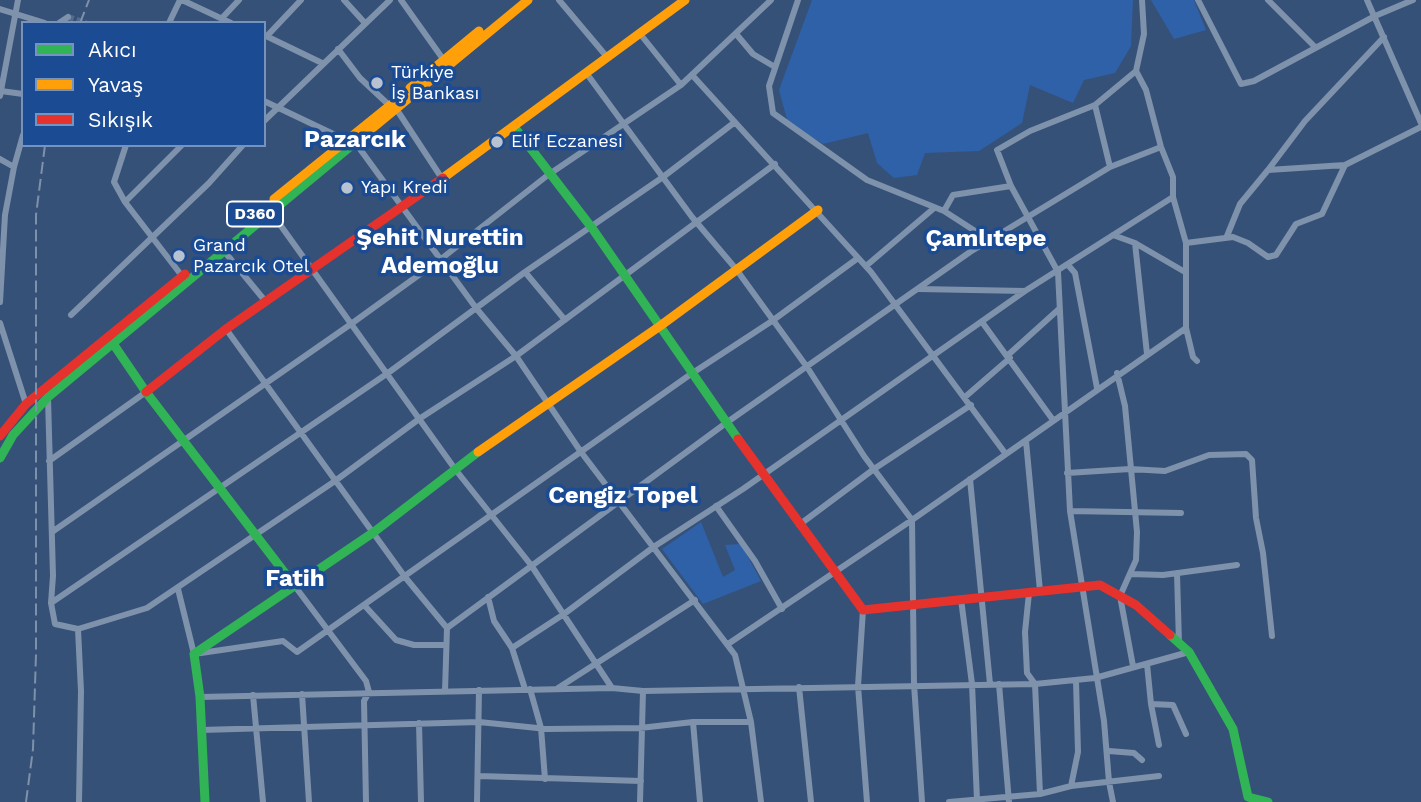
<!DOCTYPE html>
<meta charset="utf-8">
<style>
body{margin:0}
#map{position:relative;width:1421px;height:802px;overflow:hidden;background:#365178;font-family:"Work Sans",sans-serif}
canvas{display:block}
.legend{position:absolute;left:21px;top:21px;width:245px;height:126px;box-sizing:border-box;background:#1b4b93;border:2px solid #7693be;margin:0;padding:9px 12px;list-style:none;font-size:21px;color:#fff}
.legend li{display:flex;align-items:center;gap:14px;height:35px}
.legend b{width:35px;border:2px solid #7693be}
</style>
<div id="map">
<canvas width="1421" height="802"></canvas>
<ul class="legend">
<li><b style="height:9px;background:#30b455"></b>Akıcı</li>
<li><b style="height:9px;background:#ff9f0a"></b>Yavaş</li>
<li><b style="height:9px;background:#e5322d"></b>Sıkışık</li>
</ul>
</div>
<script>
const context = document.querySelector('canvas').getContext('2d');
context.lineJoin = 'round';
function fill(path, color) {
  context.fillStyle = color;
  context.fill(path, 'evenodd');
}
function shape(rows) {
  const path = new Path2D();
  for (const r of rows) {
    path.moveTo(r[0], r[1]);
    for (let i = 2; i < r.length; i += 2) path.lineTo(r[i], r[i + 1]);
  }
  return path;
}
function trace(path, color, width, dash) {
  context.strokeStyle = color;
  context.lineWidth = width;
  context.lineCap = dash ? 'butt' : 'round';
  context.setLineDash(dash || []);
  context.stroke(path);
}
function drawText(font, color, halo, rows, align = 'center') {
  context.font = font + ' "Work Sans",sans-serif';
  context.lineWidth = 7;
  context.setLineDash([]);
  context.textBaseline = 'middle';
  context.strokeStyle = halo;
  context.fillStyle = color;
  for (const [text, x, y, turn = 0] of rows) {
    context.save();
    context.translate(x, y);
    context.rotate((+turn || 0) * Math.PI / 180);
    context.textAlign = isNaN(turn) ? turn : align;
    if (halo) context.strokeText(text, 0, 0);
    context.fillText(text, 0, 0);
    context.restore();
  }
}
const green = shape([
 [812,0,1133,0,1131,46,1115,73,1084,80,1073,103,1030,85,1022,123,979,151,925,153,917,175,894,178,877,163,868,133,823,144,788,123,779,90],
 [1151,0,1194,0,1206,30,1174,39],
 [701,522,723,577,735,570,725,545,741,544,761,581,703,604,662,549]
]);
const streetTunnel = shape([
 [68,17,86,23]
]);
const street = shape([
 [182,0,231,23],
 [344,0,364,22],
 [401,0,443,59],
 [559,0,607,57],
 [798,0,769,86,773,113,867,180,944,211,989,240],
 [1142,0,1144,34,1136,71,1146,90,1161,147,1173,177,1173,197,1186,243,1186,328,1193,357,1197,361],
 [1198,0,1241,84,1254,81,1375,16,1413,0],
 [1268,0,1315,47],
 [1367,0,1421,123],
 [0,9,45,23],
 [223,17,239,0],
 [59,23,68,17],
 [169,23,180,0],
 [264,35,322,63],
 [641,35,681,85],
 [737,35,753,54,775,67],
 [267,36,301,0],
 [338,49,360,78,390,106],
 [587,74,692,217,736,269,807,367,864,456,912,520,914,684,922,802],
 [693,76,871,272,1005,453],
 [1,91,23,94],
 [0,96,18,0],
 [264,101,346,140],
 [1095,105,1110,167],
 [397,110,441,177],
 [264,121,390,0],
 [126,145,114,182,125,202,182,276],
 [357,145,476,308,516,356,581,452,735,655,751,722,761,802],
 [0,159,14,167,5,215,0,302],
 [14,167,23,135],
 [1268,170,1305,121,1384,37],
 [125,202,182,145],
 [944,211,953,195,1011,186],
 [271,212,455,469,531,565,612,688],
 [1113,235,1135,243,1185,272],
 [1227,236,1240,204,1268,170,1345,165],
 [1135,243,1147,354],
 [1186,243,1233,237,1248,243,1268,257,1276,255,1296,224,1322,214,1345,165,1421,127],
 [224,251,266,302],
 [1068,265,1075,273,1097,388],
 [866,266,933,209],
 [525,272,565,320],
 [919,289,1025,291],
 [71,315,209,183,243,145],
 [982,322,1053,420],
 [0,323,26,404],
 [226,329,405,577,447,628,445,691],
 [1008,355,1059,309],
 [1117,373,1125,406,1137,532,1136,560,1120,596,1133,666],
 [965,397,1010,358],
 [48,398,53,576,51,603,388,373,525,272,663,177,735,122],
 [1026,441,1040,591],
 [49,461,146,392],
 [1067,473,1130,469,1165,471,1209,455,1246,454,1252,460,1256,518,1263,553,1272,636],
 [970,479,990,684],
 [716,506,755,561,782,609],
 [1070,511,1181,513],
 [799,525,874,469,971,405],
 [52,532,351,324,441,259,548,175,681,85,771,0],
 [1177,573,1179,644],
 [1131,574,1163,575,1237,565],
 [294,585,366,681,369,692,364,701,366,802],
 [178,589,194,654,283,641,297,652,691,374,772,321,858,258],
 [1029,593,1025,632,1027,673,1035,684,1040,794],
 [488,597,494,621,512,648,525,689],
 [961,599,972,684,977,800],
 [51,603,55,624,78,629,147,608,335,481,419,419,516,356,775,164],
 [365,606,396,640,414,645,446,645],
 [863,610,858,686,867,802],
 [447,628,726,423,970,252,1110,167,1161,147],
 [78,629,81,691,79,802],
 [728,644,912,520,1186,328],
 [512,648,564,614,655,546,743,489,1025,291,1173,197],
 [1147,664,1151,704,1173,705,1186,734],
 [999,684,1009,802],
 [799,687,811,802],
 [558,688,695,600],
 [530,689,541,728,545,779],
 [302,694,309,802],
 [253,695,263,802],
 [200,697,612,688,643,691,1035,684,1095,678,1189,652],
 [1151,704,1159,745],
 [693,722,700,802],
 [419,723,421,802],
 [201,730,479,722,547,729,640,728,693,722,751,722],
 [1109,751,1134,753,1142,760],
 [479,776,641,781],
 [1071,786,1078,752,1076,681],
 [477,802,479,690],
 [640,802,643,691],
 [949,802,1040,794,1071,786,1159,776],
 [1113,802,1109,782,1104,721,1070,511,1058,272,1011,186,997,150,1030,131,1095,105,1136,71]
]);
const fast = shape([
 [515,128,592,228,738,439],
 [114,345,146,392,294,585],
 [0,458,13,435,48,397,369,131],
 [1170,635,1189,652,1233,729,1248,797,1268,802],
 [205,802,200,697,194,654,374,532,478,452]
]);
const slow = shape([
 [410,88,479,31],
 [369,131,528,0],
 [443,178,685,0],
 [274,199,393,103],
 [478,452,660,326,818,210]
]);
const jam = shape([
 [146,392,226,329,443,178],
 [0,436,26,404,185,274],
 [738,439,863,610,1100,585,1136,605,1170,635]
]);
const rail = shape([
 [80,23,89,0],
 [26,802,33,749,36,654,36,215,45,145]
]);
const markers = [
 [377,83,7,"#b9c2d0"],
 [497,142,7,"#b9c2d0"],
 [347,188,7,"#b9c2d0"],
 [179,256,7,"#b9c2d0"]
];
const shields = [
 [255,214,56]
];
const shieldNames = [
 ["D360",255,214]
];
const poiNames = [
 ["Türkiye",391,73],
 ["İş Bankası",391,94],
 ["Elif Eczanesi",511,142],
 ["Yapı Kredi",361,188],
 ["Grand",193,246],
 ["Pazarcık Otel",193,267]
];
const districtNames = [
 ["Pazarcık",355,140],
 ["Şehit Nurettin",440,238],
 ["Ademoğlu",440,266],
 ["Çamlıtepe",986,239],
 ["Cengiz Topel",623,496],
 ["Fatih",295,579]
];
fill(green, '#2f61a9');
trace(streetTunnel, '#546b8c', 6, [6, 3]);
trace(street, '#7f92ab', 6);
trace(fast, '#30b455', 9);
trace(slow, '#ff9f0a', 9);
trace(jam, '#e5322d', 9);
trace(rail, '#7e91aa', 2, [12, 5]);
for (const [x, y, r, color] of markers) {
  const dot = new Path2D();
  dot.arc(x, y, r, 0, 2 * Math.PI);
  context.fillStyle = color;
  context.fill(dot);
  trace(dot, '#1b4b93', 2.5);
}
for (const [x, y, w] of shields) {
  const box = new Path2D();
  box.roundRect(x - w / 2, y - 12.5, w, 25, 5);
  context.fillStyle = '#1b4b93';
  context.fill(box);
  trace(box, '#fff', 2);
}
drawText('bold 16px', '#fff', null, shieldNames);
drawText('18px', '#fff', '#1b4b93', poiNames, 'left');
drawText('bold 24px', '#fff', '#1b4b93', districtNames);
</script>
